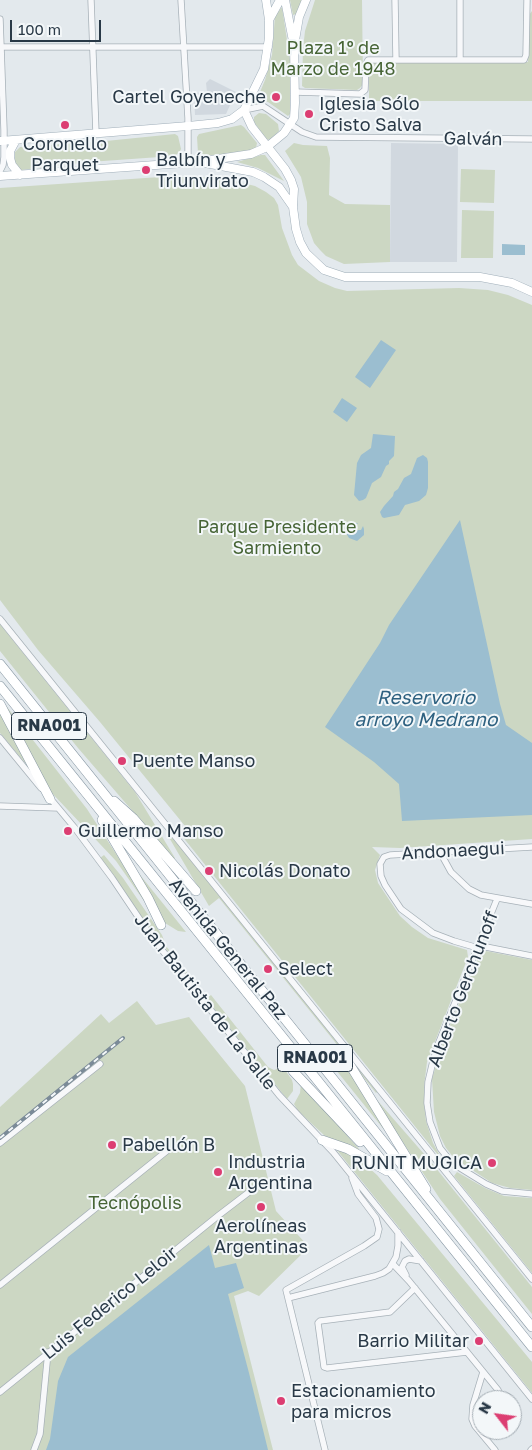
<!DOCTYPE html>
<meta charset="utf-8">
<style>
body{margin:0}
#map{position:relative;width:532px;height:1450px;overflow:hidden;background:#e3e9ed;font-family:"Golos Text",sans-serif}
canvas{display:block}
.north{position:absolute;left:472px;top:1390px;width:50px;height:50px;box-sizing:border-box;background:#f3f7f9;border:1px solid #a2abb2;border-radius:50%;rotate:300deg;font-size:14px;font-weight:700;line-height:20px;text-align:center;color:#293947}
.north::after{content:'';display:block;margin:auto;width:18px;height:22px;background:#dc3e72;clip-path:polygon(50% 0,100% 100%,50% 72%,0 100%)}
.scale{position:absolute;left:10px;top:20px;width:91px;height:22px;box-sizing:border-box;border:2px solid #293947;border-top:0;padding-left:6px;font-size:15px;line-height:18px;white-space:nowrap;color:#293947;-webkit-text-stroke:4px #f3f7f9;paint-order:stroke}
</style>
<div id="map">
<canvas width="532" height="1450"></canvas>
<div class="north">N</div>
<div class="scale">100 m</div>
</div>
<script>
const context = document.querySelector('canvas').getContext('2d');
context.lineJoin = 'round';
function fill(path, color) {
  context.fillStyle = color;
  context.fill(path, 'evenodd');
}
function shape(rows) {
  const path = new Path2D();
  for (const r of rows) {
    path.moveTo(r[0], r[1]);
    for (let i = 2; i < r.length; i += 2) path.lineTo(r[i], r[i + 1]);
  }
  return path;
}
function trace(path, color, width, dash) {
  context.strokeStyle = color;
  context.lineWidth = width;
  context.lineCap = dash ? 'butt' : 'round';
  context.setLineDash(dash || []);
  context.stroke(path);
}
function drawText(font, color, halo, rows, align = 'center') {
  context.font = font + ' "Golos Text",sans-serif';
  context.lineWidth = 4;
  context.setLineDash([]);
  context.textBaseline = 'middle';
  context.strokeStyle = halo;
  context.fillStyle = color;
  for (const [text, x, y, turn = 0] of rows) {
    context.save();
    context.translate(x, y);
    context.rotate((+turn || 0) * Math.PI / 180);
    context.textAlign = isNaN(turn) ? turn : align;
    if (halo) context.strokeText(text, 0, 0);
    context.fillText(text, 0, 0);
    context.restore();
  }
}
const built = shape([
 [210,79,236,92,226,114,195,115,194,93,207,92,206,83],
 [391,143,458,144,457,262,390,262]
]);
const green = shape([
 [290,0,302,0,296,14,293,15],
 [315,0,362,0,363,84,360,88,357,90,305,88,302,86,303,49,305,31],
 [282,7,290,60,290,114,288,116,268,102,262,101,255,104,265,80,272,55,275,16],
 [532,11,532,101,369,101,369,66,372,63,528,62,529,15],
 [259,113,266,114,278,124,279,131,270,140,266,139,254,122,254,117],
 [241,125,244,127,257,143,256,148,247,152,203,156,198,153,197,137,199,134],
 [175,134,178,136,181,149,179,153,174,156,89,162,21,170,15,165,15,152,20,147,106,141],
 [294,143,303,145,327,146,330,158,329,195,345,204,390,205,390,262,344,264,326,256,320,250,314,243,307,224,307,202,301,177,285,151],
 [261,155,265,155,284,181,258,168,237,162],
 [461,169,495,170,494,203,460,202],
 [160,177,201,177,231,180,255,186,266,192,274,198,278,205,282,228,292,255,298,265,319,281,335,288,347,291,459,288,488,290,508,295,532,305,532,839,400,848,372,847,380,855,375,870,378,883,400,916,412,927,428,938,467,950,468,957,427,1062,424,1087,424,1103,426,1121,433,1143,439,1154,438,1155,182,836,185,826,100,722,38,650,0,600,0,188],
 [462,210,494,211,493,258,461,258],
 [0,624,135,792,175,858,174,859,78,748,0,651],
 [7,707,87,809,146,900,144,901,116,861,50,791,6,708],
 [0,712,31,770,0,733],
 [169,832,377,1092,376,1093,219,898,209,906,167,834],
 [104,855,123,878,162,935,166,946,207,998,211,995,268,1067,274,1070,283,1067,292,1080,293,1084,293,1091,287,1099,154,934,100,858],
 [136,870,186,932,178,931,165,923,157,911],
 [486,951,532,960,532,1190,510,1188,492,1183,454,1158,446,1148,440,1136,434,1112,432,1079,443,1042,480,953],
 [137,1001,156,1025,189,1017,245,1086,276,1211,309,1247,259,1296,248,1291,234,1296,273,1450,0,1450,0,1107,101,1014,109,1023],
 [315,1044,321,1044,331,1048,345,1062,390,1137],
 [301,1083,359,1149,359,1150,325,1136,298,1111,294,1104,300,1093],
 [370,1092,431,1162,532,1287,532,1314,440,1199],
 [336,1149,347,1152,360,1160,377,1175,532,1362,532,1393],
 [457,1172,485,1188,504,1196,532,1198,532,1273,454,1176]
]);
const water = shape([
 [502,244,525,245,525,255,502,255],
 [381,340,396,350,370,388,355,377],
 [342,398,357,408,347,422,333,412],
 [373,434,395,436,394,456,389,461,389,464,386,466,381,477,372,483,366,498,363,500,359,501,354,495,357,463,361,455,371,448],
 [423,455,427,458,428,462,428,488,426,495,419,501,405,505,399,515,384,518,382,517,380,512,384,506,393,496,394,492,398,489,404,478,411,474,417,458],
 [460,520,500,704,506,725,532,743,532,815,402,821,399,784,374,762,325,727,380,643,389,625],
 [352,523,358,523,355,526,357,530,361,530,363,526,364,529,364,535,357,541,349,538,346,533,347,527],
 [209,1245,215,1268,236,1263,244,1288,228,1294,249,1373,268,1450,46,1450,50,1439,58,1381,68,1357]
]);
const minor = shape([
 [91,0,96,133],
 [181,0,188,118,188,163],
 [395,0,396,59],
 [460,0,460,59],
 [0,19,4,130,4,157,3,165,0,171],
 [0,47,269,47],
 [295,92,360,94,365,90,366,64,368,60,524,60,526,55,527,0],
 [244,110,263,106,302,132,316,137,532,139],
 [0,619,532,1279],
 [0,738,41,788],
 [49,797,74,827,112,878,153,939,218,1019,279,1095,333,1152,532,1399],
 [0,806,58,808],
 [532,847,390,855,384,857,380,864,381,876,385,885,401,909,433,933,454,941,478,948,486,947,532,956],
 [440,852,451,872,469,889,481,895,532,904],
 [497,899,439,1042,433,1061,428,1082,427,1103,430,1122,440,1148,452,1163,486,1184,502,1191,532,1194],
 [0,1143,100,1064],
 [393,1264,409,1281,498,1390],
 [406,1275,402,1267,405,1261,409,1259,421,1261],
 [0,1285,168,1150],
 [415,1288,390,1312,320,1321,318,1323,324,1367,327,1368,467,1352],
 [288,1298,375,1276,383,1273,389,1269,396,1257,398,1246,398,1232],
 [483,1372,473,1405,472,1419,475,1426,495,1450],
 [0,1392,219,1215,257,1186],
 [34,1450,40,1434,48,1352],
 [325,1450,286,1290,364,1246,377,1237,379,1229,376,1218,358,1194,352,1178],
 [531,1450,532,1449]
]);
const major = shape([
 [285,0,293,41],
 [269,20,280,0],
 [244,110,252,127,285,169,291,180,294,189,293,207,296,229,300,242,306,253,324,270,345,277,480,277,512,283,532,292],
 [16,140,10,151,10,158,12,165,20,175],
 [0,141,188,126,218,123,232,119,244,110,264,69,269,38,269,20,266,0],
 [205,163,253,172,264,177,279,187,293,207],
 [0,176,198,162,251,154,267,147,284,133,294,118,295,103,294,46,299,17,306,0]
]);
const highway = shape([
 [0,664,532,1327],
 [0,686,532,1347],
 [0,704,50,799],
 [114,801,133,818,196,891],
 [102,820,148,898,161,925],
 [350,1065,426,1189],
 [293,1071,360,1142],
 [322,1140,348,1149,387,1171]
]);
const rail = shape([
 [0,1138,123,1038]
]);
const markers = [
 [276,97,5,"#dc3e72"],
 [309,114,5,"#dc3e72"],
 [65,125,5,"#dc3e72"],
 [146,170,5,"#dc3e72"],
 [122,761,5,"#dc3e72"],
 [68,831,5,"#dc3e72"],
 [209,871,5,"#dc3e72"],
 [268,969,5,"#dc3e72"],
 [112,1145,5,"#dc3e72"],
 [492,1163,5,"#dc3e72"],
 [218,1172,5,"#dc3e72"],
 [261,1207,5,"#dc3e72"],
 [479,1341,5,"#dc3e72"],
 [281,1401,5,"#dc3e72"]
];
const shields = [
 [49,726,75],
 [315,1058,75]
];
const shieldNames = [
 ["RNA001",49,726],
 ["RNA001",315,1058]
];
const parkNames = [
 ["Plaza 1º de",333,48],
 ["Marzo de 1948",333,69],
 ["Parque Presidente",277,527],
 ["Sarmiento",277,548],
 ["Tecnópolis",135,1203]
];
const poiNames = [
 ["Cartel Goyeneche",266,97,"right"],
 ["Iglesia Sólo",319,104],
 ["Cristo Salva",319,125],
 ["Coronello",65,144,"center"],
 ["Parquet",65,165,"center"],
 ["Balbín y",156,160],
 ["Triunvirato",156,181],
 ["Puente Manso",132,761],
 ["Guillermo Manso",78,831],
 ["Nicolás Donato",219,871],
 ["Select",278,969],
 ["Pabellón B",122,1145],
 ["Industria",228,1162],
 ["Argentina",228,1183],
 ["RUNIT MUGICA",482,1163,"right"],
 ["Aerolíneas",261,1226,"center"],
 ["Argentinas",261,1247,"center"],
 ["Barrio Militar",469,1341,"right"],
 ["Estacionamiento",291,1391],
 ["para micros",291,1412]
];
const streetNames = [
 ["Galván",473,139,1],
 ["Andonaegui",453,851,-3],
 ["Avenida General Paz",228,949,51],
 ["Alberto Gerchunoff",463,989,-69],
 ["Juan Bautista de La Salle",205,1002,52],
 ["Luis Federico Leloir",110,1303,-39]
];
const waterNames = [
 ["Reservorio",426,698],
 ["arroyo Medrano",426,720]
];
fill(built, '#d1d8df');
fill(green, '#ccd7c3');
fill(water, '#9bbed0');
trace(minor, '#a7b1b8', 7);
trace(major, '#a1afba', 9);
trace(highway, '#8999a5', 10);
trace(minor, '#f7f8fa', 5.5);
trace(major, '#fff', 8);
trace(highway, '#fff', 9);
trace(rail, '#7b8b98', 4);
trace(rail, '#f3f7f9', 2, [5.5]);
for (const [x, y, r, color] of markers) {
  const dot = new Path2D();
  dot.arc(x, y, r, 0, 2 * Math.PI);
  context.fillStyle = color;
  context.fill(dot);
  trace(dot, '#f3f7f9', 2);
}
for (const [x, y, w] of shields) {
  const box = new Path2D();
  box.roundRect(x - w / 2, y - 13.5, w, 27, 4);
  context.fillStyle = '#f3f7f9';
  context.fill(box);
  trace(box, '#293947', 1);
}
drawText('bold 16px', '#293947', null, shieldNames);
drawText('18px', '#466435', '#f3f7f9', parkNames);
drawText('18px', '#293947', '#f3f7f9', poiNames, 'left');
drawText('18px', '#293947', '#f3f7f9', streetNames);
drawText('italic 19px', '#2e6180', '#f3f7f9', waterNames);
</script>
